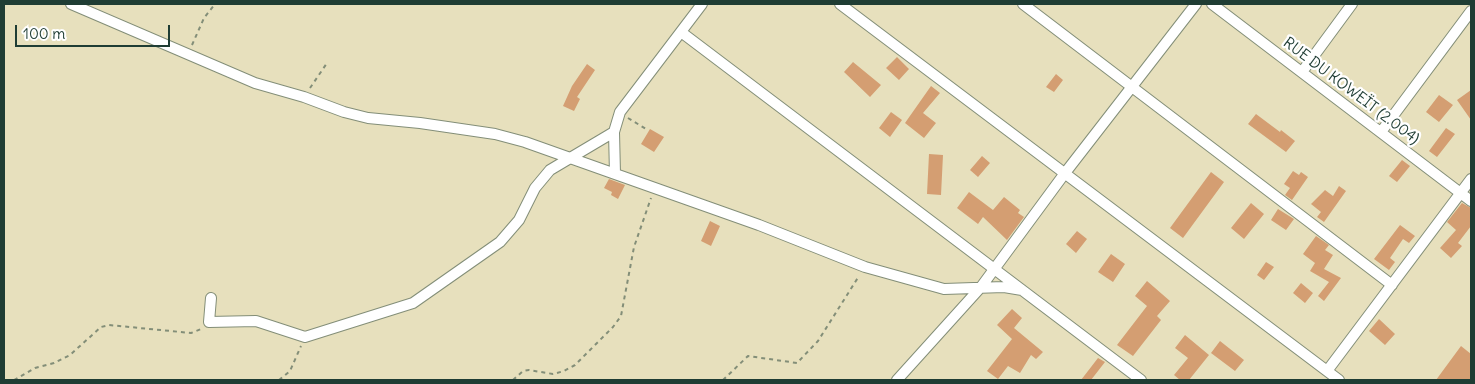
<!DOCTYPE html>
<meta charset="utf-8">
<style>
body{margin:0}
#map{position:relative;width:1475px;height:384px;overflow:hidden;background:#e7e0bd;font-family:Delius,sans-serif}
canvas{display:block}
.frame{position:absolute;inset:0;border:5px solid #1f3d34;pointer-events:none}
.scale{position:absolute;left:15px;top:25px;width:155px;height:22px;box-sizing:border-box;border:2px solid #1f3d34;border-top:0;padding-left:6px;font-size:15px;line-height:18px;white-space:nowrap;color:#1f3d34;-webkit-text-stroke:4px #fff;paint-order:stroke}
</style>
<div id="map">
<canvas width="1475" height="384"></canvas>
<div class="frame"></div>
<div class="scale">100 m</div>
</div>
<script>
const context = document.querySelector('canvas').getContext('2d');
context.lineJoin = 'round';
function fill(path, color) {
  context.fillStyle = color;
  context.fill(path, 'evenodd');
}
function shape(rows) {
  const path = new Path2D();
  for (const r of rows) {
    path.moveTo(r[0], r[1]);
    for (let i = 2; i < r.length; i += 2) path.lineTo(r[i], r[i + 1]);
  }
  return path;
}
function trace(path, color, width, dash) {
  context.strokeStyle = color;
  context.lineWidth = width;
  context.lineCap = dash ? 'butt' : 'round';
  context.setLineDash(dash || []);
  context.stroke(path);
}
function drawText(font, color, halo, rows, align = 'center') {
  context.font = font + ' Delius,sans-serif';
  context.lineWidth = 4.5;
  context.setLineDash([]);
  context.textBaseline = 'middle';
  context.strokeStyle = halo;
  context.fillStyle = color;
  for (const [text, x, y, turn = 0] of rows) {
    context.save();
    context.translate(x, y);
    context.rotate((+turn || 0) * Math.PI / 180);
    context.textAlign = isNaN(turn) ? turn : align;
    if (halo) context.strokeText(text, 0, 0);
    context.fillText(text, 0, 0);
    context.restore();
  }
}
const building = shape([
 [897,57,909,69,899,80,886,68],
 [853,62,881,85,870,97,844,72],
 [587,64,595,70,577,97,580,99,574,111,563,106,572,86],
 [1056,74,1063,80,1054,92,1046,87],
 [931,86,940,93,923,113,936,123,924,138,905,123],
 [1471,90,1471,120,1457,100],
 [1439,95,1453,105,1439,122,1426,112],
 [891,112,902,120,890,137,879,128],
 [1256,114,1280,132,1281,130,1295,141,1286,152,1248,124],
 [1446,128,1455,134,1437,157,1429,151],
 [650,129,664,137,654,152,641,144],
 [929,154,943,155,941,195,927,194],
 [982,156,990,163,978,177,970,170],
 [1402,160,1410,166,1397,182,1389,176],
 [1293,171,1299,175,1301,172,1308,177,1292,200,1285,195,1290,188,1284,184],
 [1211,172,1224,182,1183,238,1170,228],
 [609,179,625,185,618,199,611,195,612,192,604,188],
 [1339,186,1346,191,1324,222,1317,217,1321,212,1311,204,1325,190,1333,196],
 [969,192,993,210,1004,197,1020,210,1018,213,1024,217,1007,240,983,217,978,224,957,208],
 [1251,203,1264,214,1244,239,1231,228],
 [1462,203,1471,208,1471,226,1458,243,1462,246,1451,258,1440,248,1456,230,1447,222],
 [1278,209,1294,219,1286,230,1271,220],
 [710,221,720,226,711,246,701,241],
 [1400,225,1415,236,1409,243,1403,239,1390,258,1395,262,1389,270,1374,259],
 [1077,231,1087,239,1076,253,1066,244],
 [1316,236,1329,245,1325,250,1333,255,1324,269,1341,278,1324,301,1318,296,1329,282,1310,271,1315,263,1303,254],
 [1111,254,1125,264,1113,282,1098,272],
 [1266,262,1274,267,1264,280,1257,275],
 [1147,281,1170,301,1157,316,1161,320,1133,356,1117,345,1147,306,1135,296],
 [1301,283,1313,293,1305,303,1293,293],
 [1012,309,1022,318,1014,328,1043,352,1036,359,1031,355,1020,373,1008,366,998,379,987,371,1012,339,997,325],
 [1379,319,1395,334,1385,345,1369,331],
 [1185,335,1209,355,1189,380,1180,380,1174,375,1188,358,1175,348],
 [1220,341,1244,360,1235,371,1211,353],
 [1461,346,1471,354,1471,380,1436,380],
 [1098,358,1105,362,1091,380,1081,380]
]);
const path = shape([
 [192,45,204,18,215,4],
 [310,88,327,63],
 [628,118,646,129],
 [14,380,35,368,54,363,70,355,101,327,109,325,191,333,201,329],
 [279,380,290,371,301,346],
 [513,380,523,371,529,370,553,374,564,371,575,365,613,327,621,316,634,247,651,198],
 [723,380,748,356,797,363,818,341,859,276]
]);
const minor = shape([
 [71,4,255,83,304,97,344,112,368,118,420,123,495,134,525,142,759,225,865,267,944,289,1004,287,1022,290],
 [840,4,1339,380],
 [1023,4,1392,285],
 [1212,4,1471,201],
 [681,32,1141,380],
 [1302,72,1352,4],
 [1381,132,1471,11],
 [615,174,614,132,620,112,702,4],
 [211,298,209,322,256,321,305,337,413,303,500,242,519,220,535,188,550,170,614,132],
 [1327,371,1471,179],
 [897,380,981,287,1065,173,1196,4]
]);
const streetNames = [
 ["RUE DU KOWEÏT (2.004)",1351,91,37]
];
fill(building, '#d49e72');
trace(minor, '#838e78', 12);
trace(path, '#838e78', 2, [4, 4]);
trace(minor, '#fff', 10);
drawText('15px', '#1f3d34', '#fff', streetNames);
</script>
